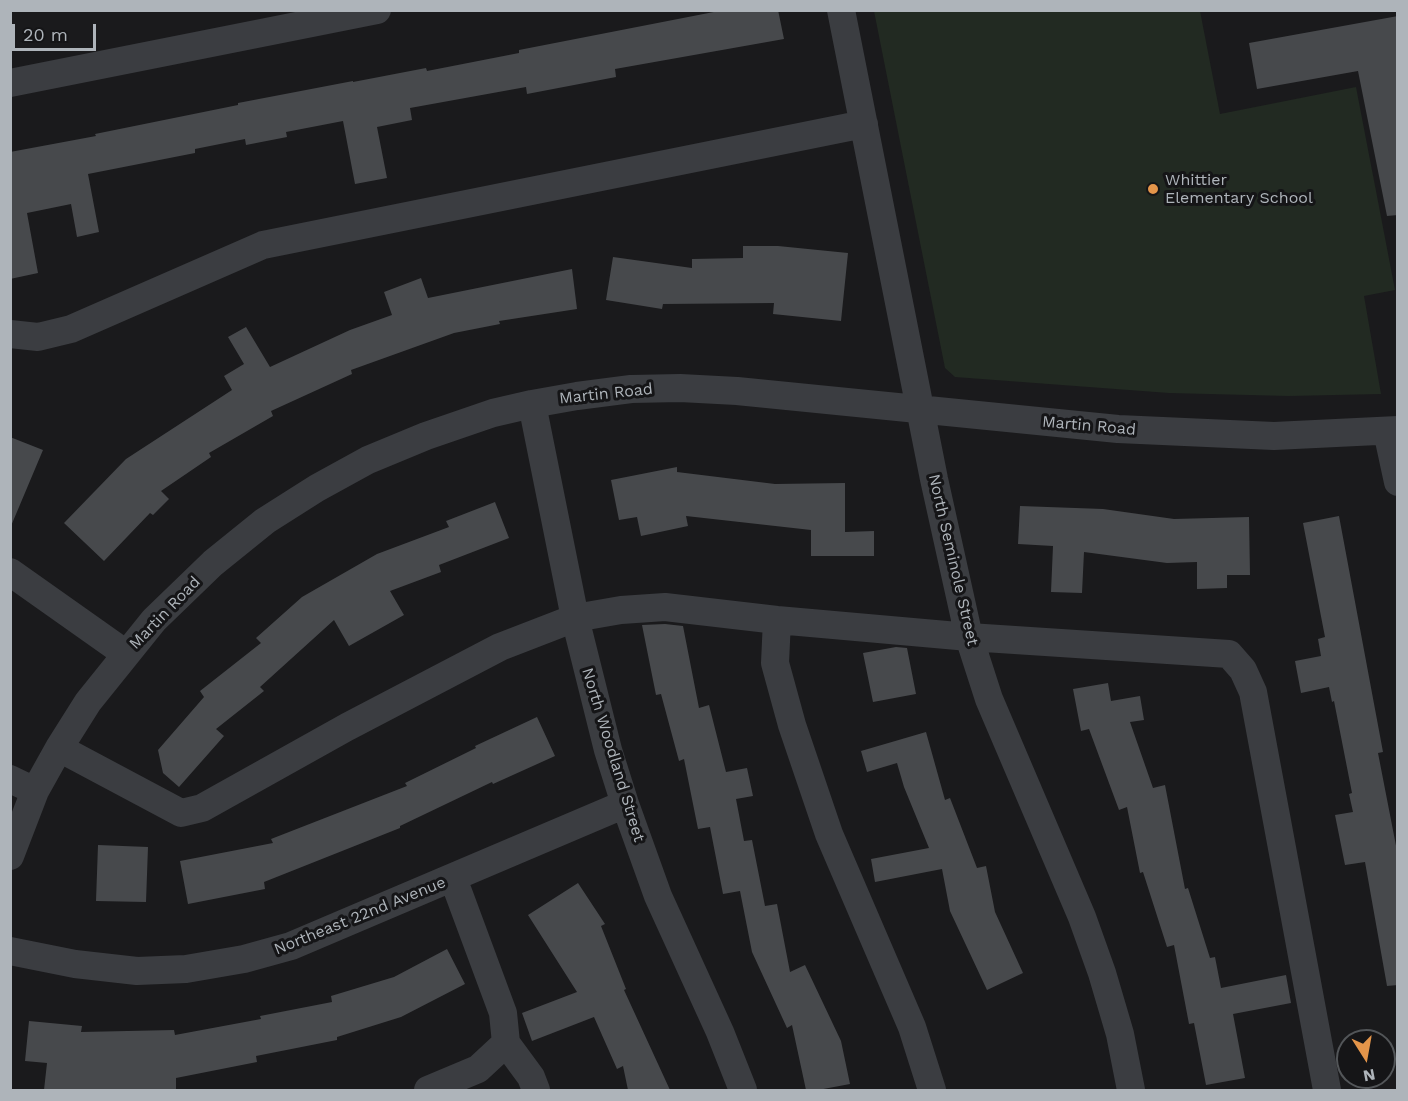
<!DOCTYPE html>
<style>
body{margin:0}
#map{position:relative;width:1408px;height:1101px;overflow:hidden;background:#1a1a1c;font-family:"Work Sans",sans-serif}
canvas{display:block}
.frame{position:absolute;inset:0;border:12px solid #aeb4ba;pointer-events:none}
.north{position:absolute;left:1336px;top:1029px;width:60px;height:60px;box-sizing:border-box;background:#151517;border:2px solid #525558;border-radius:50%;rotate:169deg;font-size:16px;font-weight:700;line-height:24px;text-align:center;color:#aeb4ba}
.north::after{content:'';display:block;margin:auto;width:21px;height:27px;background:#e4954a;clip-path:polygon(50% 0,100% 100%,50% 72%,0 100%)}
.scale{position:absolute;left:12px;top:24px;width:84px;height:27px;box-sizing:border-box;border:3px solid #aeb4ba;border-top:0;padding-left:8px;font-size:18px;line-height:21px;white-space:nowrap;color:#aeb4ba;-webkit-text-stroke:4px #151517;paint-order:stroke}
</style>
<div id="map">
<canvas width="1408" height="1101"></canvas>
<div class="frame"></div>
<div class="north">N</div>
<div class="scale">20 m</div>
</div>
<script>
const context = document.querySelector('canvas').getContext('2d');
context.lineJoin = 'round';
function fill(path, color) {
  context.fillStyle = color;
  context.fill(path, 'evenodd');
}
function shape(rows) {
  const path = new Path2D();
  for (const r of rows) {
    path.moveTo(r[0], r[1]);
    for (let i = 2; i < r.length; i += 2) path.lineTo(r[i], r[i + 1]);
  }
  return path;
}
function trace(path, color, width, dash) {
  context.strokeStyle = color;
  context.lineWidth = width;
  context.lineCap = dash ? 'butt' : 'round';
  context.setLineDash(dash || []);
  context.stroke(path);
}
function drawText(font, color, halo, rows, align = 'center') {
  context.font = font + ' "Work Sans",sans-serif';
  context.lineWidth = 6;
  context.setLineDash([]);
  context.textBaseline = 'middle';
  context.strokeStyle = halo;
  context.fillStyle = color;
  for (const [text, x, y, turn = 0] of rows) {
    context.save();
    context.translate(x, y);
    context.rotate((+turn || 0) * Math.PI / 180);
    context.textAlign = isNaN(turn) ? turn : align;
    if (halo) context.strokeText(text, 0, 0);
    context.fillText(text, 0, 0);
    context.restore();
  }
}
const green = shape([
 [874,11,1200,11,1220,114,1356,87,1395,290,1364,296,1381,394,1289,396,1169,393,955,377,945,368]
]);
const building = shape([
 [724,10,778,10,784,39,615,69,616,77,527,94,526,87,410,108,412,120,377,127,387,178,355,184,343,121,286,132,287,137,246,145,245,139,195,149,195,153,88,174,99,232,77,237,71,204,27,213,38,273,10,279,10,152,96,136,95,134,238,105,238,103,353,81,353,82,426,68,427,71,519,53,519,50],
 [1398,16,1398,215,1387,216,1358,71,1257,89,1249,43],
 [743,246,778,246,848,253,841,321,773,314,774,303,663,304,662,309,606,300,613,257,692,268,692,259,743,258],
 [572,269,577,309,499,321,500,324,454,333,351,370,352,374,271,411,273,416,209,453,211,457,161,491,169,499,153,515,150,513,104,561,64,523,126,459,232,390,224,376,244,364,228,337,246,327,270,367,350,330,392,315,384,292,421,278,428,298],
 [10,437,43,450,11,526,10,526],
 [677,467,677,472,775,484,845,483,845,532,874,531,874,556,811,556,811,530,686,516,688,526,641,536,637,517,619,520,611,480],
 [495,502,509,538,439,565,441,572,390,591,404,615,349,646,334,620,260,687,264,691,216,729,224,736,179,787,163,773,158,750,204,697,200,691,261,643,256,638,302,597,377,554,449,527,446,521],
 [1020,506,1103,509,1174,519,1249,517,1250,575,1227,575,1227,588,1197,589,1197,562,1167,563,1084,552,1082,593,1051,592,1053,546,1018,544],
 [1339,516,1383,752,1378,753,1398,856,1398,985,1387,986,1365,862,1345,865,1335,815,1353,812,1349,794,1352,793,1334,701,1332,702,1329,687,1301,693,1295,661,1321,656,1318,639,1325,637,1303,523],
 [665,624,683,626,699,708,709,705,726,772,747,768,753,796,736,799,744,841,752,840,765,906,777,904,790,972,805,965,841,1041,850,1084,818,1090,806,1090,792,1025,787,1028,752,952,740,891,723,894,710,827,698,829,684,759,679,761,661,694,656,695,642,625],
 [896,647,907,648,916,694,873,702,863,653],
 [1108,683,1111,701,1140,696,1144,720,1130,722,1153,788,1165,785,1185,889,1188,888,1210,958,1215,957,1221,988,1286,975,1291,1003,1233,1014,1245,1078,1206,1085,1194,1023,1189,1024,1174,945,1167,947,1143,872,1140,873,1127,807,1119,810,1089,729,1081,731,1073,689],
 [537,717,555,756,493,784,492,782,400,826,400,828,264,882,265,889,188,904,180,861,273,843,271,839,407,786,405,783,476,748,475,746],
 [926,732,945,800,950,798,977,868,986,866,995,912,1023,973,987,990,950,911,942,869,875,882,871,859,929,848,904,787,897,763,867,772,861,751],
 [98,845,148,847,146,902,96,901],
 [578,883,605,924,601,926,626,989,624,990,670,1090,628,1090,623,1066,617,1069,594,1017,532,1041,522,1013,577,992,528,915],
 [447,949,465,984,401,1017,337,1037,337,1040,256,1056,257,1062,176,1078,176,1090,44,1090,47,1063,25,1061,29,1021,82,1026,81,1032,174,1030,175,1035,261,1019,260,1016,332,1002,331,996,394,977]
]);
const minor = shape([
 [841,10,934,479,969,637,989,699,1082,917,1102,973,1120,1034,1131,1090],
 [10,83,377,10],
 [10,334,38,337,71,329,263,245,864,124],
 [532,404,575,618,608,750,625,804,658,896,720,1032,743,1090],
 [1387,431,1398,482],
 [10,572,126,654],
 [777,620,775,663,792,725,829,834,912,1027,932,1090],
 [59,748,181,813,202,808,347,727,500,647,575,618,621,610,665,607,777,620,969,637,1229,654,1243,670,1253,692,1327,1090],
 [10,779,35,791],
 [10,856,35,791,59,748,88,702,154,620,213,563,265,521,317,488,368,460,426,436,493,413,532,404,577,396,631,389,680,388,737,391,1118,429,1274,436,1398,430],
 [10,951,75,964,137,971,186,969,244,959,291,946,625,804],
 [506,1043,531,1077,536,1090],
 [428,1090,478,1069,506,1043,503,1013,453,878]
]);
const markers = [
 [1153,189,6,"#e4954a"]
];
const poiNames = [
 ["Whittier",1165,180],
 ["Elementary School",1165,198]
];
const streetNames = [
 ["Martin Road",606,394,-6],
 ["Martin Road",1089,426,5],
 ["North Seminole Street",953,560,77],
 ["Martin Road",165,613,-46],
 ["North Woodland Street",613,755,73],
 ["Northeast 22nd Avenue",360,916,-22]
];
fill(green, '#222a22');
fill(building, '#47494c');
trace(minor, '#3b3d41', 28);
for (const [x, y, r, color] of markers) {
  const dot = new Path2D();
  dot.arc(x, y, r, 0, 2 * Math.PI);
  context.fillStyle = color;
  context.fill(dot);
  trace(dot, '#151517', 2);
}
drawText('16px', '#aeb4ba', '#151517', poiNames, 'left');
drawText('16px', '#aeb4ba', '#151517', streetNames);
</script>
